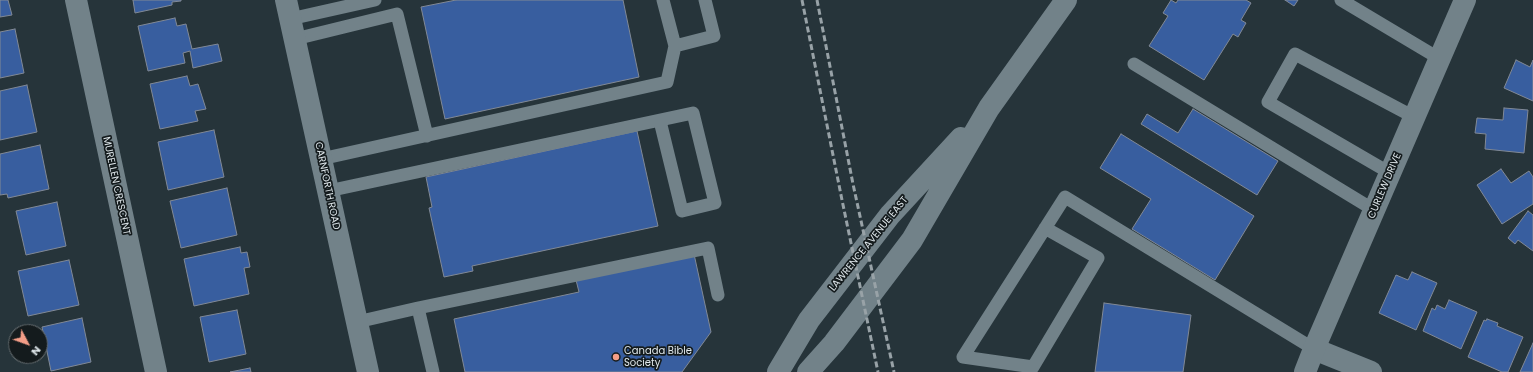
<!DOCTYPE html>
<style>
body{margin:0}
#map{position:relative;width:1533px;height:372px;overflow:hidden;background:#26343a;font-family:Poppins,sans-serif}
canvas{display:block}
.north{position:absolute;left:8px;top:324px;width:40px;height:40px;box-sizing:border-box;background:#141b1d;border:1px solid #666d70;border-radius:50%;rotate:131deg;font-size:11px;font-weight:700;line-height:16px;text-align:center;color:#e0e8ec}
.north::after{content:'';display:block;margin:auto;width:14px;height:18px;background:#f49e88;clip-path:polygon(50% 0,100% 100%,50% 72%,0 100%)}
</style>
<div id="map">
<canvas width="1533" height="372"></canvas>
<div class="north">N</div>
</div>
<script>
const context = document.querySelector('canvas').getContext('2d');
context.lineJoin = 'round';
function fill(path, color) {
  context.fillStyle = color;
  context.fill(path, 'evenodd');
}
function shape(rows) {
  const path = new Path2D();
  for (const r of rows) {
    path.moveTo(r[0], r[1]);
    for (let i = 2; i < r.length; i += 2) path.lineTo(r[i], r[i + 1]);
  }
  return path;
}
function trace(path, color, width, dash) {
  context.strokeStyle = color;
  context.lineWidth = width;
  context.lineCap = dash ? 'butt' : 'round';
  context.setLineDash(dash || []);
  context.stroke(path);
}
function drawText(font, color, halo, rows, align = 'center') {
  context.font = font + ' Poppins,sans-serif';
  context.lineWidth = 3.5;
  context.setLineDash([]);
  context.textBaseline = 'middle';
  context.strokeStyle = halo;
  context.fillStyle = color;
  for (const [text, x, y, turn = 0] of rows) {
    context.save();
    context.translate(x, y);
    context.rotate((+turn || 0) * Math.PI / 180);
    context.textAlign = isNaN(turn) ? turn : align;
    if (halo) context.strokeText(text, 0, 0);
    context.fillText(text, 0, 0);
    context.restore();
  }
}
const building = shape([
 [0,0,8,0,12,15,0,17,0,0],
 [133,0,181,0,181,1,172,2,172,5,135,13,133,0],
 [456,0,623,0,639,77,445,119,421,7,456,0],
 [1171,0,1176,3,1178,0,1246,0,1251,3,1241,20,1246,23,1238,37,1233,34,1204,80,1149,46,1168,16,1163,13,1171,0],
 [1285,0,1298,0,1294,6,1285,0],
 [175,18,177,26,186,24,192,49,218,44,222,61,193,68,190,51,183,53,185,63,148,71,138,26,175,18],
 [15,29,24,73,0,78,0,32,15,29],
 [1516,60,1530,67,1533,60,1533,101,1504,88,1516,60],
 [187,76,190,86,198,84,206,109,195,111,198,121,160,129,150,84,187,76],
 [27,85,37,132,0,140,0,91,27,85],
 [1504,108,1528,110,1524,153,1485,149,1486,134,1475,133,1477,118,1503,120,1504,108],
 [1193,109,1278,161,1257,195,1141,124,1147,114,1178,133,1193,109],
 [214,130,224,177,168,190,158,142,214,130],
 [637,131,658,226,472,266,473,271,444,277,429,208,432,207,426,177,637,131],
 [1121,134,1254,216,1215,280,1132,229,1151,199,1100,168,1121,134],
 [40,145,49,189,8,198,7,194,0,195,0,154,40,145],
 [1501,169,1511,183,1529,171,1533,177,1533,204,1502,224,1477,185,1501,169],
 [227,188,237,235,181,248,170,201,227,188],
 [57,202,66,246,26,255,16,211,57,202],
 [1528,211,1533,215,1533,251,1518,240,1515,244,1508,238,1528,211],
 [240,247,241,253,247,252,250,267,244,268,249,294,194,306,184,259,240,247],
 [694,254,711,332,682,372,465,372,454,319,579,292,576,280,694,254],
 [69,260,79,305,28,316,18,271,69,260],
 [1412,272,1437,283,1416,330,1379,313,1396,275,1408,280,1412,272],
 [1449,300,1477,312,1461,349,1423,331,1432,308,1435,310,1437,305,1445,309,1449,300],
 [1104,303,1191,315,1183,372,1095,372,1104,303],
 [237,310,246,354,209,362,200,317,237,310],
 [82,318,91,362,51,371,42,327,82,318],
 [1487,319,1498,323,1497,326,1523,337,1508,372,1502,372,1468,357,1484,320,1486,321,1487,319],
 [1533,343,1533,372,1520,372,1533,343],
 [250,368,251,372,230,372,250,368]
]);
const lane = shape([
 [1341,0,1440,59],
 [290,19,375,0],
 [295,39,397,14,427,136],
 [675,46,714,36,705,0],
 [1134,64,1374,210],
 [321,159,667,82,675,46,663,0],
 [1390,173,1268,102,1295,54,1414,117],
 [328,191,693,113,715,203,682,211,660,121],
 [1045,228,1098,258,1033,367,963,357,1065,197,1314,349],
 [357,322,418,308],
 [433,372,418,308,708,248,718,295]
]);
const street = shape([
 [76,0,156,372],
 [286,0,368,372],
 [1314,349,1371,372]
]);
const secondary = shape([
 [778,372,809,320,890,215,961,138],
 [808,372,834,343,912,240,989,108,1066,0],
 [1305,372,1314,349,1465,0]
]);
const rail = shape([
 [802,0,842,200,878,372],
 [817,0,853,184,894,372]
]);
const markers = [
 [616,357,4,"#f49e88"]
];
const streetNames = [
 ["MURELLEN CRESCENT",116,186,78],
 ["CARNFORTH ROAD",327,186,78],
 ["CURLEW DRIVE",1385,186,-67],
 ["LAWRENCE AVENUE EAST",869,244,-51]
];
const poiNames = [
 ["Canada Bible",624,351],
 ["Society",624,363]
];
fill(building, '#385e9f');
trace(building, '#818996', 1);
trace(lane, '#728289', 13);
trace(street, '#728289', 22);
trace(secondary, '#728289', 22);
trace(rail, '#98a2a7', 3, [6, 3]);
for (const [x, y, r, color] of markers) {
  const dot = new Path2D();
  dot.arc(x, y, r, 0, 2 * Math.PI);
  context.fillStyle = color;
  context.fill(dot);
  trace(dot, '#141b1d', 1.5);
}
drawText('10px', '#e0e8ec', '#141b1d', streetNames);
drawText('10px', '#e0e8ec', '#141b1d', poiNames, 'left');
</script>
